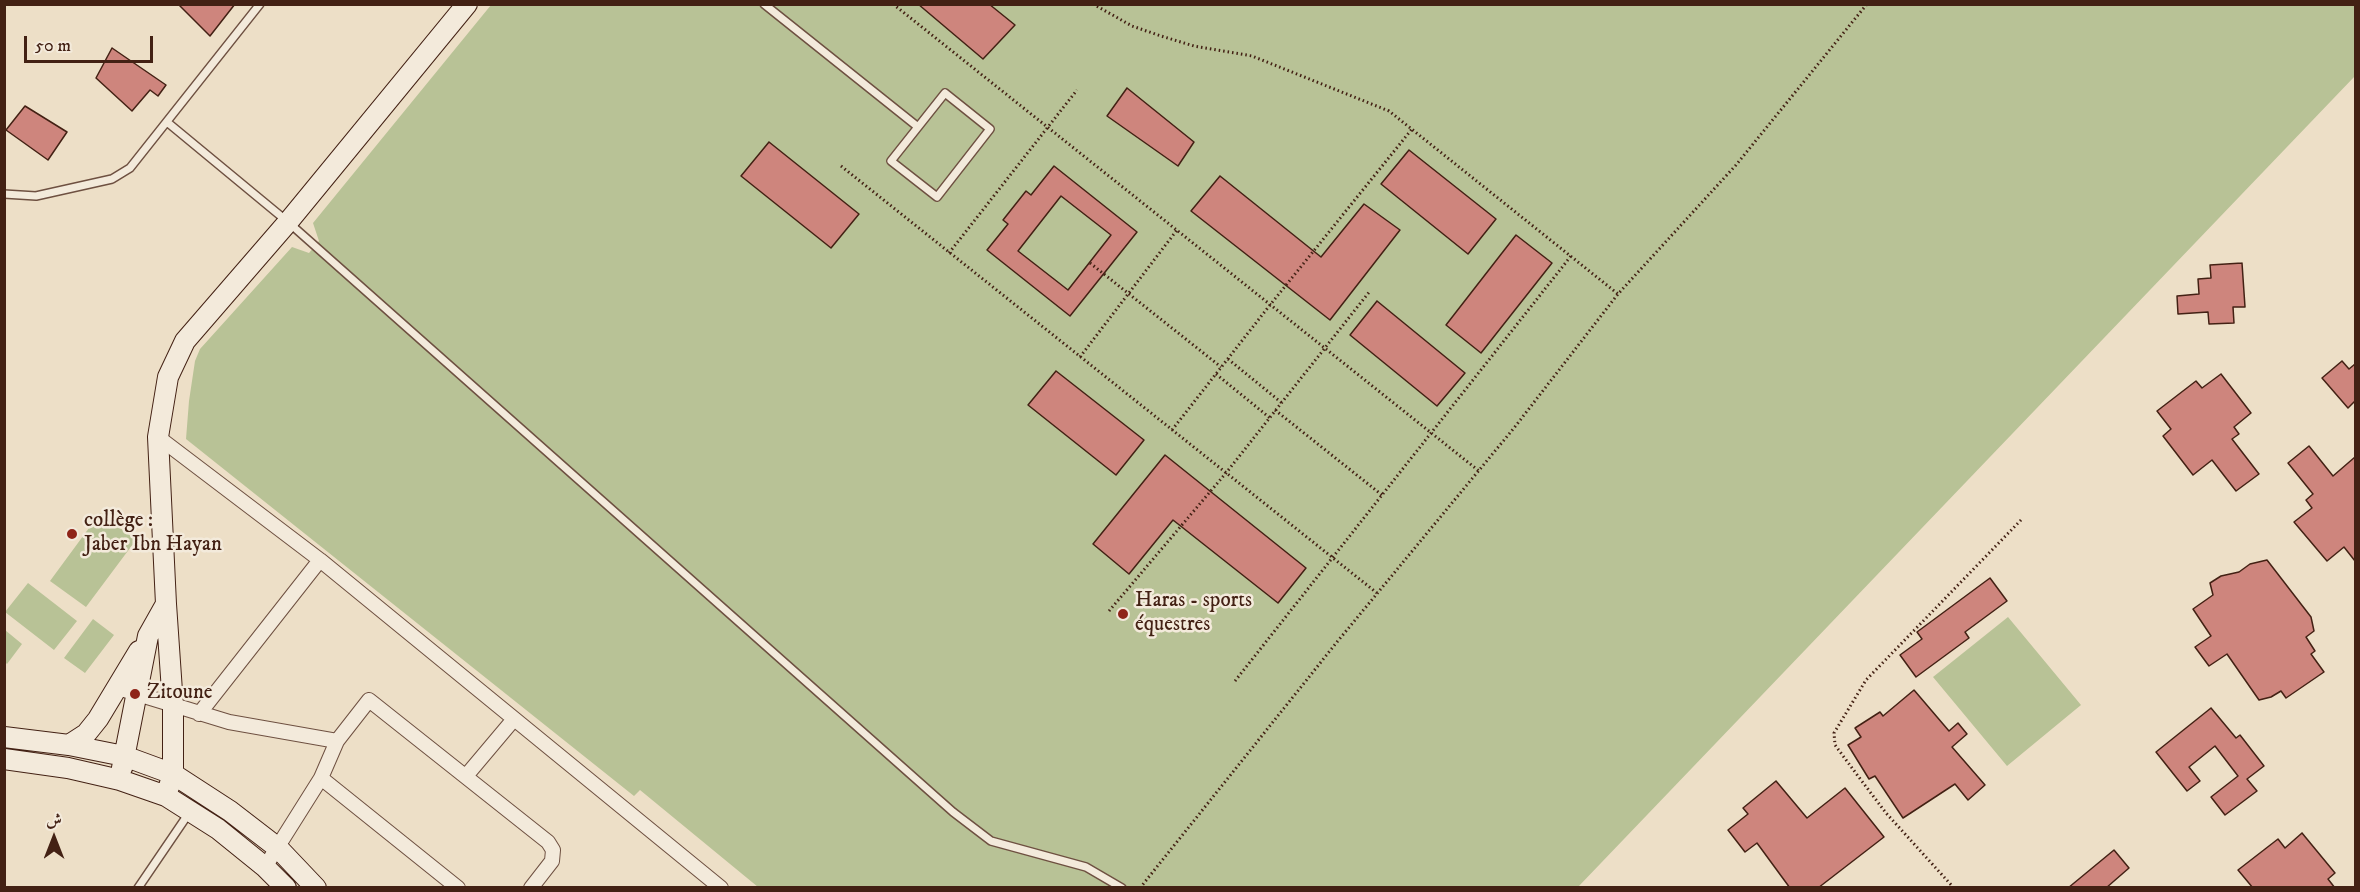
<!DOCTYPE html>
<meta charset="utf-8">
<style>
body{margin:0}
#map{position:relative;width:2360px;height:892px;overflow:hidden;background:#eddfc7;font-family:"IM FELL DW Pica",Amiri,serif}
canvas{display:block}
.frame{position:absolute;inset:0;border:6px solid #432114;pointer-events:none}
.north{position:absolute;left:24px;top:808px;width:60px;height:60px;-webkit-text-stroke:4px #f3eadb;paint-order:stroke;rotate:0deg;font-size:16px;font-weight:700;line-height:24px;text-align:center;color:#432114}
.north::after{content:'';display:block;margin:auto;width:21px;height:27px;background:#432114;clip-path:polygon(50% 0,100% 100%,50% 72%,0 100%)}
.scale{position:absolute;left:24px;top:36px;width:129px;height:27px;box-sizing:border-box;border:3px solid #432114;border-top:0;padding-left:8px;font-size:18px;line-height:21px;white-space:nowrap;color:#432114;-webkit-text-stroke:4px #f3eadb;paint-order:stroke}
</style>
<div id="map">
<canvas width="2360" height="892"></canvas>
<div class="frame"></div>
<div class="north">ش</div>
<div class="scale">50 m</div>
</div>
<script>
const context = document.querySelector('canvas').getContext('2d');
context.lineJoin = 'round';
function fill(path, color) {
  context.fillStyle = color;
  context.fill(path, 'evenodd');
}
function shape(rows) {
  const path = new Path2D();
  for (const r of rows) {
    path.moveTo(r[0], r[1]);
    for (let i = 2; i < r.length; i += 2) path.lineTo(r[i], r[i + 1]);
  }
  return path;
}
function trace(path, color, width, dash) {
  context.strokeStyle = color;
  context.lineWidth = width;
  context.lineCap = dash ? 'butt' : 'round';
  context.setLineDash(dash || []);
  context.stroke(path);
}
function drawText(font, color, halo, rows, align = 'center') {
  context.font = font + ' "IM FELL DW Pica",serif';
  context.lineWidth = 5;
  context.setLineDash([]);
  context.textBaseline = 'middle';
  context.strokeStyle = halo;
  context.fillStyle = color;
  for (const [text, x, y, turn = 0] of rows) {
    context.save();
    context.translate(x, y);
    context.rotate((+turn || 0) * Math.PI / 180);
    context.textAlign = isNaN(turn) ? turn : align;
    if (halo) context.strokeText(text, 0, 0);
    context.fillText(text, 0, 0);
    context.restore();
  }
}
const green = shape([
 [491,5,2355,5,2355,76,1578,887,758,887,640,790,634,796,186,439,189,401,195,361,200,349,292,247,309,253,319,241,313,223],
 [100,513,136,540,86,607,50,581],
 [28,583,77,621,54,650,5,612],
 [2008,617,2081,705,2007,766,1933,677],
 [93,619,114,635,85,673,64,658],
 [5,630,22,644,7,664,5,662]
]);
const building = shape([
 [178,4,235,4,210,36,178,4],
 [918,4,989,4,1015,25,983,59,918,4],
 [112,48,166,85,158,96,150,90,132,111,96,78,112,48],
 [1127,88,1194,142,1178,166,1107,116,1127,88],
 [25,106,67,132,48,160,6,130,25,106],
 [769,142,859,214,831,248,741,176,769,142],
 [1409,150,1496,219,1468,254,1381,184,1409,150],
 [1054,166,1137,232,1070,316,987,250,1008,224,1003,220,1026,191,1031,195,1054,166],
 [1061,196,1111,235,1068,290,1018,251,1061,196],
 [1220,176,1321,257,1364,204,1400,230,1330,320,1191,211,1220,176],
 [1516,235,1552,263,1481,353,1446,325,1516,235],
 [2242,263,2245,307,2233,307,2234,323,2209,324,2208,312,2178,314,2177,296,2199,294,2198,279,2211,278,2210,265,2242,263],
 [1377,301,1465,373,1437,406,1350,335,1377,301],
 [2342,361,2349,369,2355,364,2355,401,2348,408,2322,378,2342,361],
 [1056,371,1144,440,1116,475,1028,405,1056,371],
 [2221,374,2251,413,2234,427,2239,434,2232,439,2259,474,2236,491,2212,460,2193,475,2163,436,2171,429,2157,411,2196,381,2202,388,2221,374],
 [2309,446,2333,476,2355,457,2355,561,2344,547,2327,561,2294,522,2312,508,2306,500,2313,494,2288,463,2309,446],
 [1165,455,1306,568,1278,603,1173,520,1129,574,1093,544,1165,455],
 [2267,560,2311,617,2314,631,2306,637,2315,651,2311,654,2324,672,2286,698,2281,691,2271,697,2259,700,2227,654,2209,666,2195,647,2211,636,2193,609,2213,595,2210,583,2221,576,2239,572,2250,564,2267,560],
 [1990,578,2007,601,1965,632,1969,638,1916,677,1900,655,1922,639,1917,632,1990,578],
 [1914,690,1949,731,1958,723,1967,734,1952,747,1985,785,1968,800,1955,784,1903,818,1875,776,1869,779,1848,745,1861,737,1855,728,1880,712,1883,716,1914,690],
 [2211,708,2236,738,2240,735,2264,766,2247,779,2257,791,2225,815,2211,797,2238,776,2215,746,2189,767,2200,781,2187,791,2156,752,2211,708],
 [1776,781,1807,818,1845,788,1884,837,1818,888,1790,888,1757,843,1745,852,1728,830,1748,814,1743,808,1776,781],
 [2302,833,2335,873,2328,879,2335,888,2253,888,2238,870,2278,839,2285,848,2302,833],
 [2114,850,2129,868,2106,888,2068,888,2114,850]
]);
const path = shape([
 [893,4,1479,471],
 [1093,4,1132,26,1161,36,1194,46,1252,56,1389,111,1618,294],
 [841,166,1377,593],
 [949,253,1077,90],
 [1090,263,1221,367],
 [1080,357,1177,230],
 [1228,359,1282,403],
 [1216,374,1270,418],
 [1275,410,1382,495],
 [1172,430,1270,305,1412,129],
 [1109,611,1226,473,1370,291],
 [1235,681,1571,256],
 [1140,888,1337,642,1514,428,1618,294,1736,165,1867,4],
 [1954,888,1886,813,1855,772,1835,745,1834,733,1866,680,2022,519]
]);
const lane = shape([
 [764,4,918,127],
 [945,93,990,129,937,197,891,161,945,93],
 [167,122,288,222,953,812,991,841,1086,867,1122,888],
 [4,194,36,196,112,179,130,168,260,4],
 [138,888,189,813]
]);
const street = shape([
 [158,437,320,560,721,888],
 [118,688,229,722,337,741],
 [199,714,320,560],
 [466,776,514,719],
 [321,778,458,888],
 [265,867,321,778,337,741,369,700,548,842,553,850,552,861,531,888]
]);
const secondary = shape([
 [4,737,69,745,124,756,173,774,230,811,278,848,316,888],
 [69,745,86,734,98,719,139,651],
 [4,759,68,768,120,780,166,796,218,829,265,867,286,888],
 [122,768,148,636,166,604],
 [166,796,173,774,173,706,166,604,158,437,168,377,185,341,288,222,467,4]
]);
const markers = [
 [72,534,6,"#8f2418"],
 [1123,614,6,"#8f2418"],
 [135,694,6,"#8f2418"]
];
const poiNames = [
 ["collège :",84,522],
 ["Jaber Ibn Hayan",84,546],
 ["Haras - sports",1135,602],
 ["équestres",1135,626],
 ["Zitoune",147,694]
];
fill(green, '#b8c296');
fill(building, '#ce857d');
trace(building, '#432114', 1.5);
trace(lane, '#6e5041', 10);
trace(street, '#6e5041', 16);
trace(secondary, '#432114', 22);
trace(path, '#432114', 3, [1.5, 3]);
trace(lane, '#f3eadb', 7);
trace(street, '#f3eadb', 14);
trace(secondary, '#f3eadb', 20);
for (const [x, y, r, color] of markers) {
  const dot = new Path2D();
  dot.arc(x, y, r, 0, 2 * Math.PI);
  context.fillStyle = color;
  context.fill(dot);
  trace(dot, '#f3eadb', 2);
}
drawText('21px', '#432114', '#f3eadb', poiNames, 'left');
</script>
